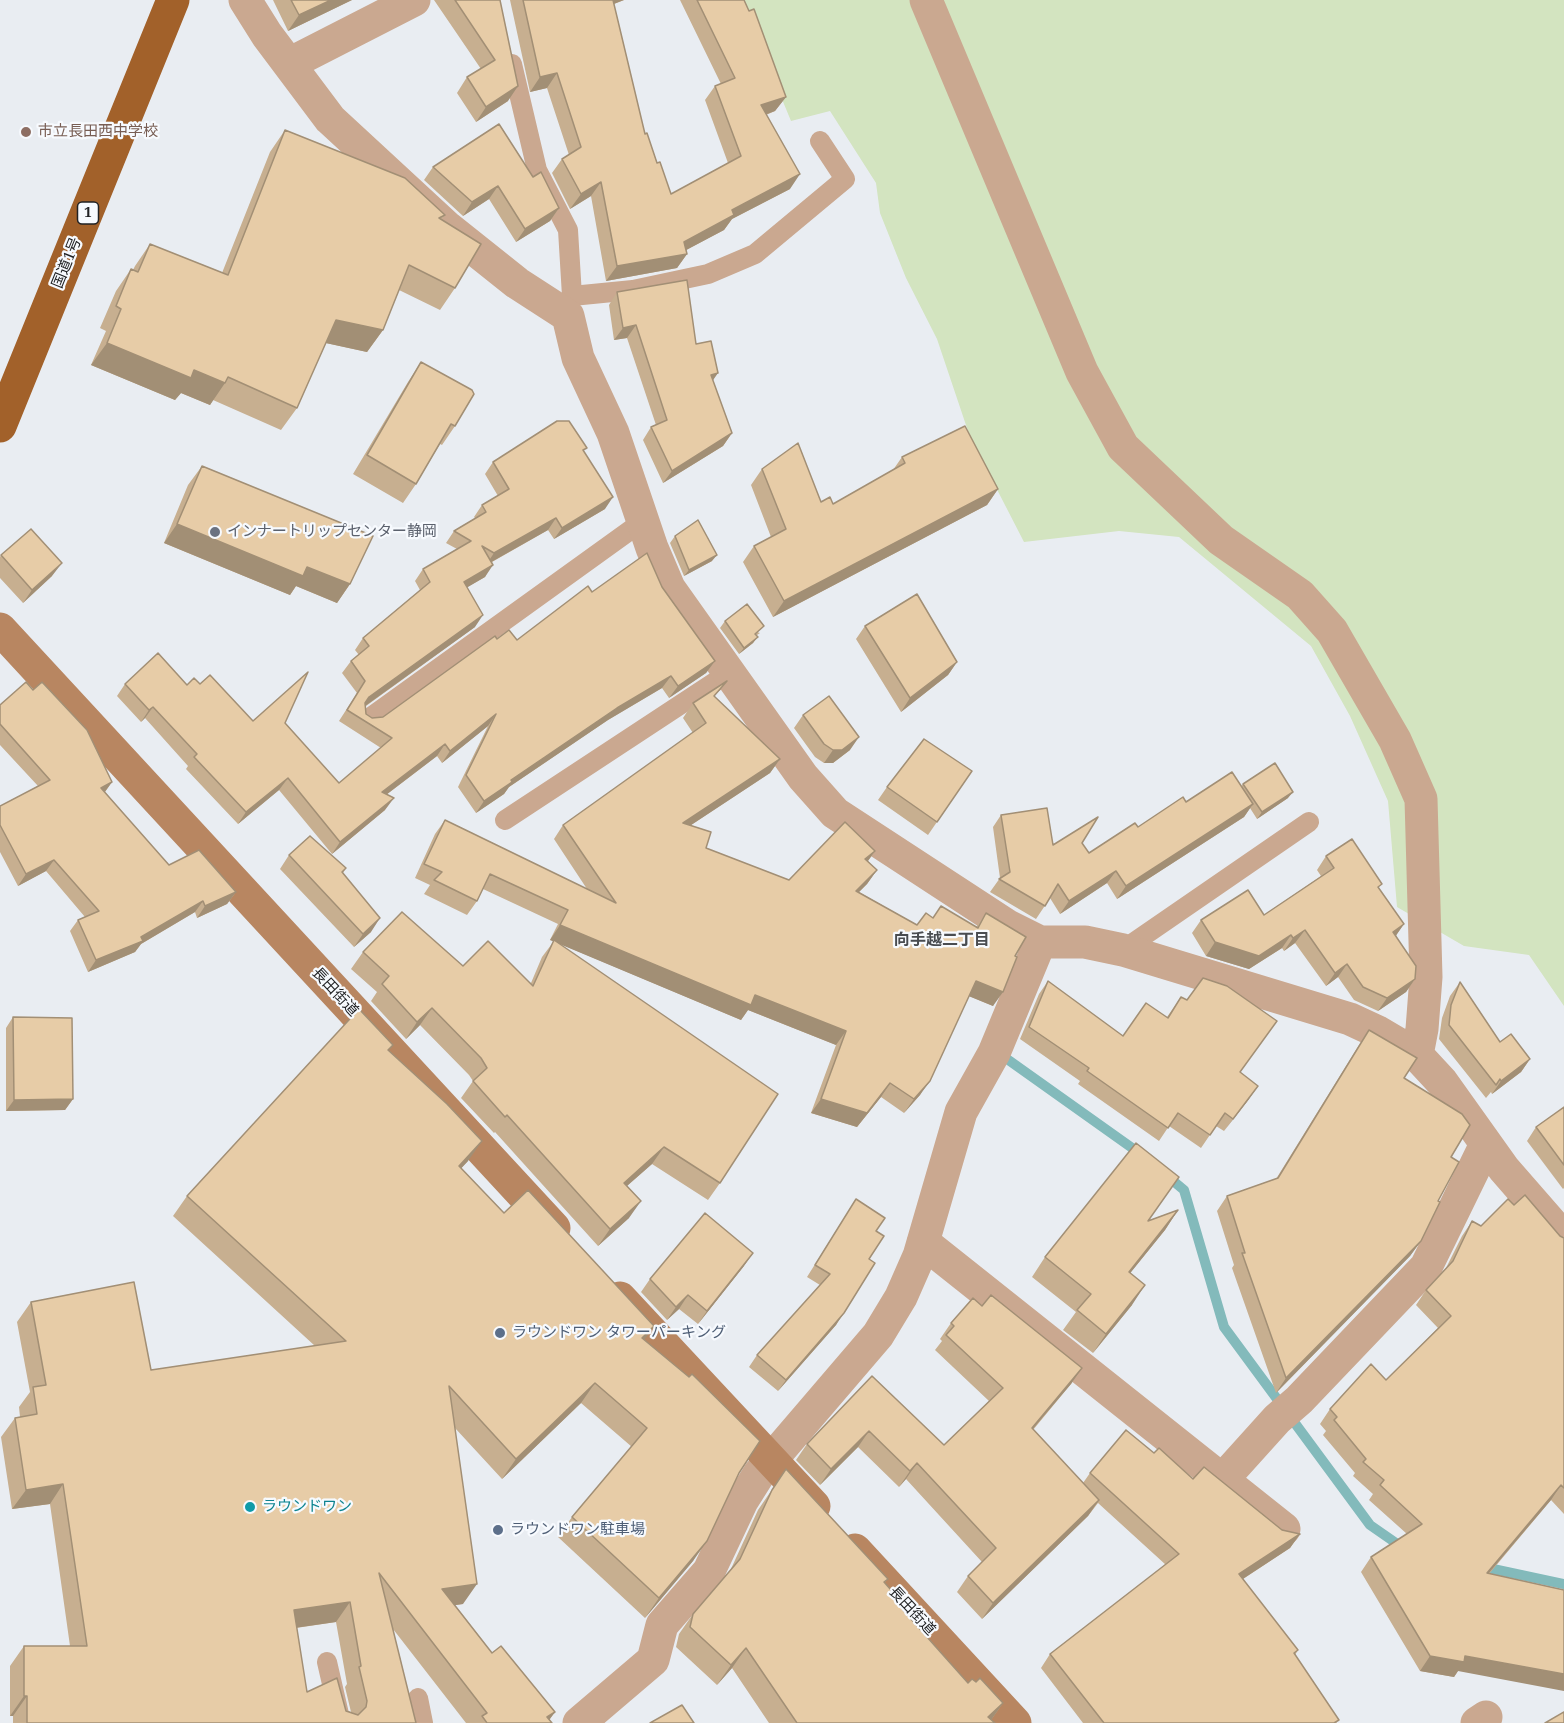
<!DOCTYPE html>
<meta charset="utf-8">
<style>
body{margin:0}
canvas{display:block;background:#e9edf2}
</style>
<canvas width="1564" height="1723"></canvas>
<script>
const context = document.querySelector('canvas').getContext('2d');
context.lineJoin = 'round';
function fill(path, color) {
  context.fillStyle = color;
  context.fill(path, 'evenodd');
}
function shape(rows) {
  const path = new Path2D();
  for (const r of rows) {
    path.moveTo(r[0], r[1]);
    for (let i = 2; i < r.length; i += 2) path.lineTo(r[i], r[i + 1]);
  }
  return path;
}
function trace(path, color, width, dash) {
  context.strokeStyle = color;
  context.lineWidth = width;
  context.lineCap = dash ? 'butt' : 'round';
  context.setLineDash(dash || []);
  context.stroke(path);
}
function drawText(font, color, halo, rows, align = 'center') {
  context.font = font + ' "Noto Serif","Noto Sans JP",serif';
  context.lineWidth = 4.5;
  context.setLineDash([]);
  context.textBaseline = 'middle';
  context.strokeStyle = halo;
  context.fillStyle = color;
  for (const [text, x, y, turn = 0] of rows) {
    context.save();
    context.translate(x, y);
    context.rotate((+turn || 0) * Math.PI / 180);
    context.textAlign = isNaN(turn) ? turn : align;
    if (halo) context.strokeText(text, 0, 0);
    context.fillText(text, 0, 0);
    context.restore();
  }
}
const green = shape([
 [741,0,1564,0,1564,1006,1529,955,1464,946,1397,907,1388,801,1350,716,1311,646,1179,537,1119,531,1024,542,970,437,937,339,906,278,880,213,876,183,830,111,791,121]
]);
const stream = shape([
 [1007,1059,1142,1155],
 [1166,1175,1184,1190,1224,1327,1370,1525,1406,1550],
 [1479,1566,1564,1584]
]);
const service = shape([
 [512,64,537,170,568,230,572,296,633,290,708,274,755,254,845,179,820,141],
 [368,719,643,521],
 [505,820,730,672],
 [1123,950,1309,822],
 [327,1662,341,1723],
 [418,1698,423,1723]
]);
const minor = shape([
 [245,0,267,35,330,119,448,228,517,283,568,316,578,358,613,433,652,548,669,588,803,777,835,813,1008,926,1040,942,1085,942,1123,950,1350,1019,1378,1032,1417,1055,1442,1082,1504,1169,1564,1238],
 [926,0,1082,372,1123,447,1221,540,1300,595,1332,631,1395,740,1421,799,1426,977,1422,1029,1417,1055],
 [289,64,414,0],
 [923,1242,1284,1529],
 [1222,1480,1277,1419,1299,1400,1426,1267,1486,1144],
 [579,1723,653,1660,662,1625,709,1571,742,1501,759,1474,878,1335,901,1297,919,1256,961,1112,994,1053,1040,942],
 [1477,1723,1486,1717]
]);
const secondary = shape([
 [0,629,554,1228],
 [620,1298,814,1506],
 [855,1550,1015,1723]
]);
const trunk = shape([
 [0,426,173,0]
]);
const wall = shape([
 [273,0,352,0,288,31],
 [434,0,500,0,508,101,476,122,457,93,467,77,481,69],
 [510,0,624,0,614,4,645,134,671,194,728,163,705,100,715,86,721,84,680,0,744,0,786,97,775,111,766,115,790,189,732,219,724,230,686,250,687,254,677,268,606,281,591,196,570,209,552,173,562,159,569,155,547,88,530,92],
 [285,130,445,215,442,219,455,288,440,310,399,290,383,330,367,352,326,343,297,408,281,430,213,400,210,405,181,393,175,400,91,365,106,331,100,328,116,291,131,269,133,270,135,266,150,244,222,273,270,152],
 [433,167,533,177,559,208,550,221,516,242,489,199,463,216,424,180],
 [617,292,696,344,713,381,732,433,723,446,663,483,643,440,651,427,656,425,627,338,614,340,609,305],
 [421,362,455,426,442,445,440,444,416,484,403,503,353,474,408,382],
 [584,452,605,509,554,539,548,530,492,562,485,577,467,587,475,627,366,706,366,714,372,718,383,717,497,639,517,640,592,592,662,587,715,661,706,673,669,698,662,688,608,720,509,787,504,794,476,813,458,787,488,726,442,763,437,756,386,795,385,810,332,854,279,790,238,824,186,769,188,766,145,718,141,722,117,696,125,684,200,684,253,721,285,723,339,783,381,748,339,721,357,693,342,673,351,661,359,655,355,650,363,638,420,590,415,581,423,569,457,549,446,543,454,531,475,518,474,517,482,505,498,496,485,474,493,462],
 [902,457,998,489,987,505,773,617,743,562,754,546,771,537,751,485,762,469,821,502,833,504,893,470],
 [202,466,350,584,337,603,296,586,290,595,164,543,188,485],
 [675,536,712,561,684,576,670,543],
 [1,555,52,576,23,603,0,578,0,557],
 [725,621,760,633,757,635,753,643,739,654,720,628],
 [865,626,957,662,948,675,901,712,856,639],
 [715,697,780,759,770,773,691,825,706,848,789,880,875,851,868,861,877,870,867,884,859,892,917,925,933,918,976,927,986,913,1015,956,993,1006,969,996,920,1095,904,1113,881,1097,857,1127,811,1113,836,1045,748,1010,741,1020,558,943,720,1183,708,1200,652,1164,627,1186,629,1218,598,1246,495,1132,494,1133,461,1098,473,1081,469,1075,420,1025,406,1039,371,1001,377,992,351,969,363,952,463,966,531,983,542,957,554,941,550,940,558,924,483,889,477,901,467,915,424,894,430,885,415,878,435,834,445,820,587,889,554,839,563,825,693,733,683,718,693,703],
 [0,705,112,782,105,792,169,865,236,892,227,904,197,918,195,912,141,944,135,952,88,972,70,931,78,920,85,917,46,871,18,886,0,852,0,806,38,786,0,745],
 [803,715,850,750,833,763,824,763,815,757,794,728],
 [972,771,928,835,878,800,887,787],
 [1243,784,1288,798,1257,819,1250,808,1244,817,1117,899,1107,883,1060,914,1050,898,1036,919,990,892,1000,878,993,827,1001,815,1053,845,1082,843,1089,853,1138,827,1241,787],
 [289,855,346,868,343,873,371,932,354,947,280,869],
 [1326,856,1379,889,1404,924,1396,935,1415,979,1406,992,1378,1011,1354,1000,1338,977,1326,986,1295,943,1284,951,1282,948,1249,969,1206,956,1192,933,1201,920,1264,915,1321,876,1317,870],
 [1048,981,1123,1036,1167,1017,1181,997,1241,1073,1249,1099,1224,1131,1216,1126,1201,1148,1169,1126,1159,1141,1078,1084,1080,1081,1020,1039,1039,994],
 [1460,982,1500,1042,1530,1059,1521,1072,1492,1094,1491,1092,1486,1098,1439,1039,1442,1018,1450,996],
 [13,1017,73,1099,65,1110,6,1111,6,1028],
 [1369,1030,1404,1078,1451,1157,1438,1201,1421,1241,1410,1256,1276,1393,1232,1268,1234,1265,1217,1211,1227,1196,1276,1179,1359,1045],
 [389,1051,468,1161,461,1168,504,1213,645,1340,739,1473,693,1561,645,1618,558,1537,572,1517,632,1447,581,1403,502,1479,455,1428,463,1604,455,1605,492,1653,555,1712,549,1720,552,1723,466,1723,393,1629,416,1723,13,1723,13,1716,10,1716,10,1666,24,1646,70,1646,50,1504,12,1509,1,1437,15,1418,20,1417,19,1407,30,1392,17,1322,31,1302,151,1370,315,1346,173,1216,187,1196],
 [336,1622,347,1684,345,1687,351,1712,307,1692,296,1628],
 [1564,1107,1564,1188,1563,1189,1527,1141,1536,1127],
 [856,1199,876,1231,869,1259,836,1325,778,1391,749,1367,757,1355,820,1285,807,1277],
 [1514,1205,1564,1238,1564,1514,1551,1500,1489,1574,1458,1671,1454,1677,1420,1671,1361,1572,1371,1557,1407,1534,1369,1500,1373,1494,1353,1476,1355,1473,1323,1435,1326,1431,1320,1424,1330,1409,1386,1380,1438,1328,1416,1305,1426,1290,1446,1268,1462,1236,1472,1221,1481,1226],
 [1178,1210,1165,1230,1130,1273,1132,1305,1093,1353,1063,1330,1076,1312,1032,1277,1045,1257],
 [744,1266,698,1324,679,1309,667,1320,641,1292,650,1279],
 [982,1306,1082,1368,1071,1384,1033,1430,1083,1483,1090,1473,1154,1453,1193,1479,1282,1530,1300,1534,1290,1548,1243,1579,1298,1650,1295,1655,1337,1723,1083,1723,1041,1668,1050,1654,1166,1565,1098,1503,1088,1516,982,1619,957,1592,968,1576,982,1562,906,1479,899,1487,858,1447,820,1485,796,1460,807,1444,872,1376,944,1445,989,1401,935,1350,942,1341,940,1339,951,1323],
 [786,1469,888,1579,884,1583,905,1606,903,1610,968,1683,976,1682,1003,1703,991,1720,995,1723,769,1723,732,1668,717,1685,676,1647,679,1634,693,1614,730,1571,758,1510]
]);
const shadedWall = shape([
 [331,0,352,0,288,31,299,15],
 [610,0,624,0,611,5],
 [557,73,547,88,530,92,540,77],
 [518,86,508,101,476,122,486,107],
 [786,97,775,111,751,120,761,105],
 [800,174,790,189,732,219,724,230,675,256,687,254,677,268,606,281,617,266,684,242,732,210],
 [601,182,591,196,570,209,581,194],
 [498,186,489,199,463,216,472,202],
 [559,208,550,221,516,242,525,229],
 [336,320,383,330,367,352,321,342],
 [636,325,627,338,614,340,623,328],
 [107,343,194,370,225,383,210,405,181,393,175,400,91,365],
 [718,373,709,386,711,375],
 [732,433,723,446,663,483,672,471],
 [998,489,987,505,773,617,784,601],
 [613,497,605,509,554,539,562,528],
 [556,518,548,530,486,565,494,553],
 [177,524,307,567,350,584,337,603,296,586,290,595,164,543],
 [717,555,712,561,684,576,689,570],
 [62,563,52,576,23,603,32,590],
 [493,565,485,577,456,594,464,582],
 [483,615,475,627,361,709,369,697],
 [758,637,753,643,739,654,744,648],
 [715,661,706,673,669,698,678,686],
 [957,662,948,675,901,712,910,698],
 [671,676,662,688,608,720,509,787,504,794,476,813,484,801,511,780,617,708],
 [153,707,145,718,141,722,149,710],
 [496,714,488,726,442,763,450,751],
 [859,737,850,750,833,763,824,763,833,750],
 [445,744,437,756,374,804,382,792],
 [780,759,770,773,673,837,683,823],
 [288,778,279,790,238,824,246,812],
 [112,782,104,793,101,788],
 [1293,792,1288,798,1257,819,1262,812],
 [394,798,385,810,332,854,340,842],
 [1253,804,1244,817,1117,899,1126,886],
 [875,851,865,865,865,859],
 [54,860,46,871,18,886,26,874],
 [877,870,867,884,846,905,856,891],
 [1116,871,1107,883,1060,914,1069,901],
 [236,892,227,904,197,918,205,906],
 [203,901,195,912,141,944,135,952,88,972,96,960,141,937],
 [380,918,371,932,354,947,363,934],
 [1404,924,1395,937,1393,932],
 [560,925,755,995,846,1031,836,1045,748,1010,741,1020,550,940],
 [1305,930,1295,943,1284,951,1293,938],
 [1291,935,1282,948,1249,969,1206,956,1215,942],
 [1347,964,1338,977,1326,986,1335,973],
 [1415,979,1406,992,1378,1011,1387,998],
 [976,981,1003,992,993,1006,966,995],
 [432,1008,420,1025,406,1039,417,1022],
 [1530,1059,1521,1072,1492,1094,1501,1081],
 [930,1081,920,1095,904,1113,914,1099],
 [890,1083,881,1097,857,1127,811,1113,821,1099],
 [1258,1086,1249,1099,1224,1131,1233,1119],
 [73,1099,65,1110,6,1111,14,1100],
 [482,1141,468,1161,445,1186,459,1166],
 [664,1147,652,1164,612,1199,624,1183],
 [641,1201,629,1218,598,1246,610,1229],
 [1178,1210,1165,1230,1115,1292,1129,1272],
 [1421,1241,1410,1256,1276,1393,1286,1378],
 [753,1253,744,1266,698,1324,707,1311],
 [1145,1285,1132,1305,1093,1353,1106,1334],
 [688,1295,679,1309,667,1320,676,1307],
 [844,1313,836,1325,778,1391,786,1380],
 [654,1326,640,1346,642,1338],
 [1082,1368,1071,1384,1020,1444,1032,1428],
 [595,1383,581,1403,502,1479,516,1459],
 [869,1431,858,1447,820,1485,831,1469],
 [917,1463,906,1479,899,1487,910,1471],
 [63,1484,50,1504,12,1509,26,1490],
 [1561,1485,1551,1500,1476,1588,1487,1573],
 [1099,1500,1088,1516,982,1619,993,1603],
 [1300,1534,1290,1548,1229,1588,1239,1574],
 [707,1541,693,1561,645,1618,659,1598],
 [477,1584,463,1604,428,1609,442,1589],
 [350,1602,336,1622,280,1630,294,1610],
 [746,1648,732,1668,717,1685,731,1665],
 [1430,1656,1465,1656,1564,1674,1564,1691,1458,1671,1454,1677,1420,1671],
 [24,1696,27,1696,13,1716,10,1716],
 [1003,1703,989,1723,988,1717],
 [555,1712,547,1723,547,1717]
]);
const building = shape([
 [291,0,331,0,299,15,291,0],
 [455,0,500,0,518,86,486,107,467,77,495,60,455,0],
 [523,0,613,0,645,134,647,133,657,163,660,162,671,194,741,156,715,86,735,78,697,0,744,0,749,11,754,9,786,97,761,105,800,174,732,210,734,215,684,242,687,254,617,266,601,182,581,194,562,159,581,147,557,73,540,77,523,0],
 [499,124,533,177,541,172,559,208,525,229,498,186,472,202,433,167,499,124],
 [285,130,405,178,445,215,439,218,481,244,455,288,409,265,383,330,336,320,297,408,228,377,225,383,194,370,191,378,107,343,121,309,116,306,131,269,138,272,150,244,228,275,285,130],
 [687,280,696,344,711,341,718,373,711,375,732,433,672,471,651,427,667,420,636,325,623,328,617,292,687,280],
 [421,362,472,390,474,394,455,426,451,424,416,484,367,455,421,362],
 [557,421,569,421,587,448,583,450,613,497,562,528,556,518,494,553,482,546,493,565,464,582,483,615,369,697,365,703,366,714,372,718,383,717,495,636,497,639,509,630,517,640,588,586,592,592,647,553,662,587,715,661,678,686,671,676,617,708,511,780,512,782,484,801,466,775,496,714,450,751,445,744,382,792,394,798,340,842,288,778,246,812,194,757,197,754,153,707,149,710,125,684,158,653,187,685,194,678,200,684,210,675,253,721,308,672,285,723,339,783,392,738,347,710,365,681,351,661,369,646,363,638,430,582,423,569,471,541,454,531,486,512,482,505,509,489,493,462,557,421],
 [965,426,998,489,784,601,754,546,786,529,762,469,798,443,821,502,830,497,833,504,905,463,902,457,965,426],
 [202,466,373,536,350,584,307,567,303,576,177,524,202,466],
 [698,520,717,555,689,570,675,536,698,520],
 [31,529,62,563,32,590,1,555,31,529],
 [917,594,957,662,910,698,865,626,917,594],
 [747,604,764,626,755,634,758,637,744,648,725,621,747,604],
 [727,681,714,696,780,759,683,823,711,832,706,848,789,880,845,822,875,851,865,859,877,870,856,891,917,925,926,913,933,918,941,906,978,928,986,913,1026,937,1015,956,1017,957,1003,992,976,981,930,1081,914,1099,890,1083,867,1113,821,1099,846,1031,755,995,751,1005,560,925,568,910,490,874,477,901,434,880,442,872,424,864,445,820,616,903,563,825,706,723,693,703,727,681],
 [26,682,33,690,42,682,87,730,112,782,101,788,169,865,199,850,236,892,205,906,203,901,141,937,143,941,96,960,78,920,99,911,54,860,26,874,0,825,0,806,50,780,0,724,0,705,26,682],
 [829,696,859,737,842,750,833,750,824,744,803,715,829,696],
 [924,739,972,771,937,822,887,787,924,739],
 [1275,763,1293,792,1262,812,1243,784,1275,763],
 [1232,772,1253,804,1126,886,1116,871,1069,901,1058,884,1045,906,999,879,1010,872,1001,815,1047,808,1053,845,1098,817,1082,843,1089,853,1135,823,1138,827,1183,797,1186,802,1232,772],
 [310,836,346,868,342,872,380,918,363,934,289,855,310,836],
 [1352,839,1382,884,1378,887,1404,924,1393,932,1416,966,1415,979,1387,998,1363,987,1347,964,1335,973,1305,930,1293,938,1291,935,1259,956,1215,942,1201,920,1248,890,1264,915,1334,868,1326,856,1352,839],
 [402,912,463,966,488,941,533,986,554,940,778,1094,720,1183,664,1147,624,1183,641,1201,610,1229,507,1115,505,1117,473,1081,487,1068,481,1058,432,1008,417,1022,382,984,389,976,363,952,402,912],
 [1203,978,1227,986,1277,1021,1240,1072,1258,1086,1233,1119,1225,1113,1210,1135,1178,1113,1168,1128,1087,1071,1089,1068,1029,1027,1048,981,1123,1036,1146,1003,1168,1018,1181,997,1187,1000,1203,978],
 [1460,982,1500,1042,1511,1034,1530,1059,1501,1081,1500,1079,1496,1085,1449,1025,1451,1005,1460,982],
 [359,1009,393,1045,388,1050,447,1104,482,1141,459,1166,504,1213,528,1190,654,1326,642,1338,689,1377,692,1374,760,1441,739,1473,707,1541,659,1598,572,1517,647,1428,595,1383,516,1459,449,1386,477,1584,442,1589,492,1653,501,1646,555,1712,547,1717,552,1723,487,1723,482,1716,487,1713,379,1573,416,1723,27,1723,27,1696,24,1696,24,1646,87,1646,63,1484,26,1490,15,1418,37,1414,33,1387,46,1385,31,1302,134,1282,151,1370,346,1341,187,1196,359,1009],
 [350,1602,361,1666,359,1667,367,1701,366,1707,358,1715,346,1711,337,1678,307,1692,294,1610,350,1602],
 [13,1017,72,1018,73,1099,14,1100,13,1017],
 [1369,1030,1417,1058,1404,1078,1462,1114,1470,1125,1451,1157,1459,1162,1438,1201,1440,1202,1421,1241,1286,1378,1242,1253,1245,1253,1227,1196,1278,1178,1369,1030],
 [1564,1107,1564,1165,1536,1127,1564,1107],
 [1136,1143,1179,1177,1148,1221,1178,1210,1129,1272,1145,1285,1106,1334,1077,1310,1091,1294,1045,1257,1136,1143],
 [1525,1195,1560,1236,1564,1238,1564,1488,1561,1485,1487,1573,1564,1590,1564,1674,1465,1656,1464,1662,1430,1656,1371,1557,1422,1524,1380,1485,1384,1480,1363,1462,1366,1459,1334,1420,1337,1417,1330,1409,1371,1364,1386,1380,1451,1316,1426,1290,1453,1261,1472,1221,1481,1226,1508,1199,1514,1205,1525,1195],
 [856,1199,885,1218,876,1231,884,1236,869,1259,875,1263,844,1313,786,1380,757,1355,830,1274,815,1265,856,1199],
 [705,1213,753,1253,707,1311,688,1295,676,1307,650,1279,705,1213],
 [991,1295,1082,1368,1032,1428,1099,1500,993,1603,968,1576,996,1548,917,1463,910,1471,869,1431,831,1469,807,1444,872,1376,944,1445,1003,1388,946,1335,954,1326,951,1323,973,1298,982,1306,991,1295],
 [1126,1430,1154,1453,1159,1448,1193,1479,1204,1467,1282,1530,1300,1534,1239,1574,1298,1650,1294,1653,1339,1720,1334,1723,1104,1723,1050,1654,1179,1554,1090,1473,1126,1430],
 [786,1469,888,1579,884,1582,905,1606,902,1609,968,1683,972,1679,976,1682,980,1678,1003,1703,988,1717,995,1723,797,1723,746,1648,731,1665,690,1627,693,1614,740,1559,772,1490,786,1469],
 [682,1705,694,1723,650,1723,682,1705],
 [1564,1712,1564,1723,1545,1723,1564,1712]
]);
const markers = [
 [26,132,6,"#8d6e63"],
 [215,532,6,"#6b7280"],
 [500,1333,6,"#5c6f8a"],
 [250,1507,6,"#0f9aa8"],
 [498,1530,6,"#5c6f8a"]
];
const shields = [
 [88,213,21]
];
const shieldNames = [
 ["1",88,213]
];
const educationNames = [
 ["市立長田西中学校",38,132]
];
const streetNames = [
 ["国道1号",67,263,-68],
 ["長田街道",335,992,47],
 ["長田街道",912,1611,47]
];
const worshipNames = [
 ["インナートリップセンター静岡",227,532]
];
const serviceNames = [
 ["ラウンドワン タワーパーキング",512,1333],
 ["ラウンドワン駐車場",510,1530]
];
const cultureNames = [
 ["ラウンドワン",262,1507]
];
const neighbourhoodNames = [
 ["向手越二丁目",942,940]
];
fill(green, '#d3e4c0');
trace(stream, '#83babb', 10);
trace(service, '#caa890', 20);
trace(minor, '#caa890', 33);
trace(secondary, '#b88661', 33);
trace(trunk, '#a2612a', 33);
fill(wall, '#c7af90');
fill(shadedWall, '#a28f75');
fill(building, '#e7cca7');
trace(building, '#a28f75', 1.5);
for (const [x, y, r, color] of markers) {
  const dot = new Path2D();
  dot.arc(x, y, r, 0, 2 * Math.PI);
  context.fillStyle = color;
  context.fill(dot);
  trace(dot, '#f7fafe', 2);
}
for (const [x, y, w] of shields) {
  const box = new Path2D();
  box.roundRect(x - w / 2, y - 11, w, 22, 4.5);
  context.fillStyle = '#f7fafe';
  context.fill(box);
  trace(box, '#212224', 1.5);
}
drawText('bold 14px', '#212224', null, shieldNames);
drawText('15px', '#785e54', '#f7fafe', educationNames, 'left');
drawText('15px', '#212224', '#f7fafe', streetNames);
drawText('15px', '#5b616d', '#f7fafe', worshipNames, 'left');
drawText('15px', '#4e5e75', '#f7fafe', serviceNames, 'left');
drawText('15px', '#0d838f', '#f7fafe', cultureNames, 'left');
drawText('bold 16px', '#494c50', '#f7fafe', neighbourhoodNames);
</script>
